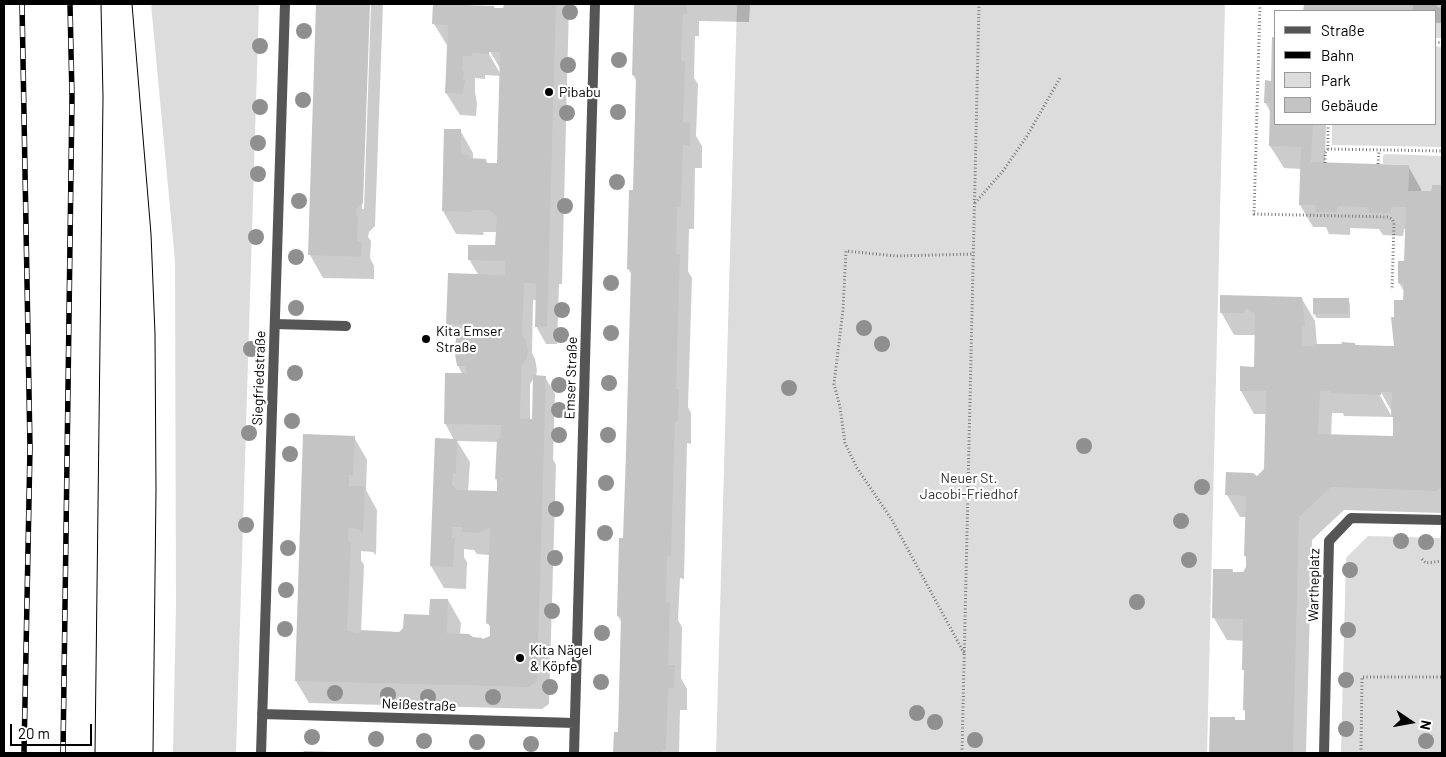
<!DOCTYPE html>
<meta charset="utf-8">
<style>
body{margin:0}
#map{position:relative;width:1446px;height:757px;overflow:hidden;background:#fff;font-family:Barlow,sans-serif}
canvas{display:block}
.frame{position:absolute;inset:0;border:5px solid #000;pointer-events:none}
.legend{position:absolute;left:1274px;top:10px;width:162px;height:115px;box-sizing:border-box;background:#fff;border:1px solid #999;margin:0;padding:6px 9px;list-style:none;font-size:15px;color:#000}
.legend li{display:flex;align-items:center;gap:10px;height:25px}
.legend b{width:25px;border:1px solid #999}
.north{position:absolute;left:1386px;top:697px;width:50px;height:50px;-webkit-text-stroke:4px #fff;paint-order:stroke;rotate:102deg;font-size:14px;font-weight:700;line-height:20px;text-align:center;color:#000}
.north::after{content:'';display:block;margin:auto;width:18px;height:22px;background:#000;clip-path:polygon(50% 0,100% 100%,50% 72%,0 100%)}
.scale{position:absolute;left:10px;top:724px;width:82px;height:22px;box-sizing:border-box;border:2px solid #000;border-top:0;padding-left:6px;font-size:15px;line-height:18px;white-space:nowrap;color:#000;-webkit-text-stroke:4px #fff;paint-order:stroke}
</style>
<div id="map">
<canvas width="1446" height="757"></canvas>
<div class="frame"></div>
<ul class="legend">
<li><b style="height:6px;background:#555"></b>Straße</li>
<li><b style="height:6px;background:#000"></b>Bahn</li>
<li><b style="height:14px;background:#dcdcdc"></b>Park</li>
<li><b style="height:14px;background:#c4c4c4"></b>Gebäude</li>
</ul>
<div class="north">N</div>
<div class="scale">20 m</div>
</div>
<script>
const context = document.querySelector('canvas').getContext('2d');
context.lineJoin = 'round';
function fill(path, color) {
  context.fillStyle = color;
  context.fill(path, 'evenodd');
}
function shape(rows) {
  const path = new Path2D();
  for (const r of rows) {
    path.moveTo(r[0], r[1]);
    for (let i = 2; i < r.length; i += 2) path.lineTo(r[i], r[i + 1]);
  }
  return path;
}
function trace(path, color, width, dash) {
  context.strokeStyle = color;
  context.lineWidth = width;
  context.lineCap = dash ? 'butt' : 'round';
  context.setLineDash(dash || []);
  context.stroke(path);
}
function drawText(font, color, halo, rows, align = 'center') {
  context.font = font + ' Barlow,sans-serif';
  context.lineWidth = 4.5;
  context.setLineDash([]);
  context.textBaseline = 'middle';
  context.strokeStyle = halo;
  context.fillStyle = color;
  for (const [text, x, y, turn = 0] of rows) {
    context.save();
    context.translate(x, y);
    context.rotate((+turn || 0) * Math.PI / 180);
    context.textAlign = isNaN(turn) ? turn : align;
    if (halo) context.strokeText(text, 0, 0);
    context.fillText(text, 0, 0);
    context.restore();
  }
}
const green = shape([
 [151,4,259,4,236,753,173,753,176,606,175,261],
 [737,4,1225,4,1207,753,716,753],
 [1413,4,1437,4,1437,7,1442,8,1442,38,1435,38,1435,11,1412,11],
 [1435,46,1442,47,1442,147,1332,145,1332,124,1435,124],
 [1385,154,1442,156,1442,185,1432,185,1431,191,1408,191,1409,165,1383,164,1383,156],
 [1441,530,1442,530,1442,753,1341,753,1346,558,1368,536,1440,538]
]);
const shadow = shape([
 [318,4,368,4,362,209,364,209,371,4,383,4,375,226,369,232,368,237,371,241,370,258,374,266,374,279,323,278,310,255],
 [434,4,470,4,470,6,493,7,495,9,505,10,505,4,569,4,562,284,559,284,557,344,546,344,536,326,537,300,533,300,532,353,535,359,537,370,536,377,545,377,555,394,553,459,556,465,549,704,542,709,309,703,296,681,354,437,367,460,366,490,377,510,376,555,373,552,361,551,361,560,364,565,361,632,399,633,430,616,448,600,461,623,460,635,482,641,491,636,491,629,488,623,490,555,477,554,474,550,464,549,464,557,467,562,466,589,444,588,431,566,454,440,445,423,463,375,458,366,457,341,447,324,449,275,479,276,469,259,496,246,497,232,483,232,484,235,456,234,443,211,445,130,460,130,473,153,473,160,486,160,488,164,498,164,501,76,485,75,485,79,475,78,475,92,477,104,476,116,460,115,446,93,448,47,434,24],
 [487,46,501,70,501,75,485,47],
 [534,378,533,420,530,420,530,384],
 [457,441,498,442,496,479,498,483,498,493,468,492,470,462],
 [635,4,750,4,749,22,699,21,699,36,695,36,694,78,698,84,696,136,702,146,702,168,695,168,694,229,689,229,688,271,692,278,688,407,691,413,691,444,687,443,684,579,680,578,678,620,682,627,681,678,687,689,687,710,680,710,679,753,615,753,615,733,619,733,622,623,618,616,625,539,632,275,628,269,635,192,637,82,633,75],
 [1305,4,1442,4,1442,23,1435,23,1435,11,1305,11],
 [1266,82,1275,124,1326,124,1325,164,1408,166,1421,189,1421,193,1433,193,1433,187,1442,187,1442,513,1344,510,1312,540,1306,753,1210,753,1211,718,1246,721,1246,713,1244,709,1244,641,1227,640,1214,618,1232,570,1234,573,1243,573,1247,568,1248,560,1245,556,1246,517,1240,517,1227,495,1257,478,1265,469,1267,414,1254,414,1241,391,1255,368,1256,335,1234,335,1221,312,1302,299,1315,321,1317,345,1355,344,1356,346,1395,347,1395,318,1404,301,1405,293,1399,283,1405,262,1406,229,1404,229,1403,236,1383,235,1379,229,1350,228,1350,235,1329,234,1326,227,1313,227,1300,205,1301,169,1284,168,1270,146,1271,113,1265,102],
 [1379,389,1392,412,1392,417,1377,390],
 [1332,413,1343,413,1344,416,1393,417,1395,421,1394,437,1331,436],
 [1348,299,1350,304,1350,318,1317,318,1314,314]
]);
const building = shape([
 [316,4,370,4,363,203,356,209,356,216,358,217,357,242,362,242,361,257,308,255],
 [433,4,494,6,494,8,503,8,504,4,556,4,547,327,535,327,536,284,524,283,522,335,526,340,528,351,527,358,521,366,521,377,520,418,532,419,533,375,546,376,537,681,529,687,295,681,303,434,355,436,353,475,349,475,349,486,365,486,363,533,361,533,359,529,348,528,348,541,351,542,347,630,358,634,360,630,399,632,403,628,404,614,429,615,430,599,448,599,447,633,469,634,473,637,482,638,483,639,490,636,490,625,486,623,490,528,479,533,462,532,462,527,452,527,452,538,455,538,453,567,430,566,435,438,457,439,456,474,453,474,452,485,457,490,497,491,497,479,495,479,497,439,500,439,501,425,444,424,445,373,466,373,466,366,457,366,454,348,458,332,467,332,467,325,446,324,448,273,505,275,505,261,468,260,468,245,495,245,497,217,489,210,471,210,472,212,442,211,444,129,461,129,461,154,469,155,469,158,486,159,486,163,497,163,500,52,489,52,489,54,472,53,472,56,463,56,462,71,464,71,463,80,465,80,463,94,445,93,448,25,432,24],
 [634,4,687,4,687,14,683,14,681,60,685,61,683,122,690,123,690,146,683,145,681,207,677,207,676,254,680,254,676,389,679,389,678,421,675,421,671,557,667,556,666,602,670,603,668,665,675,665,674,688,668,688,666,750,662,749,662,753,613,753,614,732,618,732,621,617,617,616,619,538,623,538,626,453,631,269,627,269,629,190,633,190,636,76,632,75],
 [1304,4,1413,4,1412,11,1303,11],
 [1272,37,1275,37,1275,124,1313,124,1311,162,1409,165,1408,191,1431,191,1432,185,1442,185,1442,486,1437,491,1331,487,1299,517,1293,753,1209,753,1210,717,1235,717,1235,720,1245,720,1245,710,1243,710,1244,670,1242,670,1243,619,1212,618,1213,569,1233,569,1232,572,1243,572,1246,567,1246,556,1244,556,1246,496,1225,495,1226,472,1253,473,1257,476,1264,469,1266,391,1240,391,1240,366,1254,367,1255,314,1247,308,1243,313,1220,313,1220,295,1302,297,1305,326,1302,326,1302,346,1312,346,1314,344,1342,344,1341,342,1355,343,1355,345,1394,346,1391,317,1394,317,1394,300,1403,300,1404,283,1398,283,1398,261,1404,261,1406,207,1391,207,1391,213,1369,213,1368,207,1337,206,1337,212,1315,212,1315,205,1299,205,1301,147,1269,146,1270,103,1264,103,1265,80,1271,81],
 [1320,391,1330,391,1330,393,1381,395,1381,392,1392,392,1391,417,1393,417,1393,436,1318,434],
 [1313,298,1349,298,1348,314,1313,314],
 [304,751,335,752,335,753,302,753]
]);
const path = shape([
 [1260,4,1254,214,1388,217,1392,219,1394,223,1392,290],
 [1435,42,1442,43],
 [1328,124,1328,149,1442,151],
 [1325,163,1325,153,1328,149],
 [1378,164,1379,150],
 [975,203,1003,171,1027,136,1060,78],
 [1422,559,1426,563,1442,561],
 [964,653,892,520,857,468,845,443,840,407,834,384,843,310,846,251,896,256,974,254],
 [962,753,979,4],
 [1361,753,1362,677,1442,677]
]);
const lane = shape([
 [275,324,346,326]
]);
const street = shape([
 [262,714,575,723],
 [261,753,285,4],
 [574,753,595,4],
 [1324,753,1329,541,1351,518,1442,520]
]);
const tram = shape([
 [132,4,151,234,155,334,156,490,153,753],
 [95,753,103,97,101,4]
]);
const rail = shape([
 [22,4,30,448,24,753],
 [63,753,72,97,70,4]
]);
const trees = [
 [570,12],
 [304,31],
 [260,46],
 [619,60],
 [568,65],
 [303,100],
 [260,107],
 [618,112],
 [567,113],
 [258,143],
 [258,174],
 [617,182],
 [299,201],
 [565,206],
 [256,237],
 [296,257],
 [611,283],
 [296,308],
 [562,310],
 [864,328],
 [611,333],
 [561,335],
 [882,344],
 [251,349],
 [295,373],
 [609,383],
 [559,385],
 [789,388],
 [559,410],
 [292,421],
 [249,433],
 [559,435],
 [608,435],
 [1084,446],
 [290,454],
 [606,483],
 [1202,487],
 [556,509],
 [1181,521],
 [246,525],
 [605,533],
 [1401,541],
 [1426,542],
 [288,548],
 [555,558],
 [1189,560],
 [1350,570],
 [286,590],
 [1137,602],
 [552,611],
 [285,629],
 [1348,630],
 [602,633],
 [1346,680],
 [601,682],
 [550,687],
 [335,693],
 [388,695],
 [428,697],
 [493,697],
 [917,713],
 [935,722],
 [1346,729],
 [312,737],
 [376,739],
 [975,740],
 [424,741],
 [1426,741],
 [477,742],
 [531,744]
];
const markers = [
 [549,92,5,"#000"],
 [426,339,5,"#000"],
 [520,658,5,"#000"]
];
const poiNames = [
 ["Pibabu",559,92],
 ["Kita Emser",436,331],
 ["Straße",436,347],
 ["Kita Nägel",530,650],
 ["& Köpfe",530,666]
];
const streetNames = [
 ["Siegfriedstraße",259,378,-88],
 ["Emser Straße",571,378,-88],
 ["Wartheplatz",1314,585,-89],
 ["Neißestraße",419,705,2]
];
const parkNames = [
 ["Neuer St.",969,478],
 ["Jacobi-Friedhof",969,494]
];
fill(green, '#dcdcdc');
fill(shadow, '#0003');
fill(building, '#c4c4c4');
trace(path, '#777', 3, [1, 2.5]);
trace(lane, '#555', 10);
trace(street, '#555', 10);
trace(tram, '#000', 1);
trace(rail, '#000', 5.5);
trace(rail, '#fff', 4, [11]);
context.fillStyle = '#8f8f8f';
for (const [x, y] of trees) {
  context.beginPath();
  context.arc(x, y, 8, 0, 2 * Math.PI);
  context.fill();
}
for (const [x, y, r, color] of markers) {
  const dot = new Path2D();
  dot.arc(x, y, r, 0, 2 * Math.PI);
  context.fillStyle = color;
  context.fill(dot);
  trace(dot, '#fff', 2);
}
drawText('14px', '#000', '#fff', poiNames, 'left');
drawText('14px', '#000', '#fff', streetNames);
drawText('14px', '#333', '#fff', parkNames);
</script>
